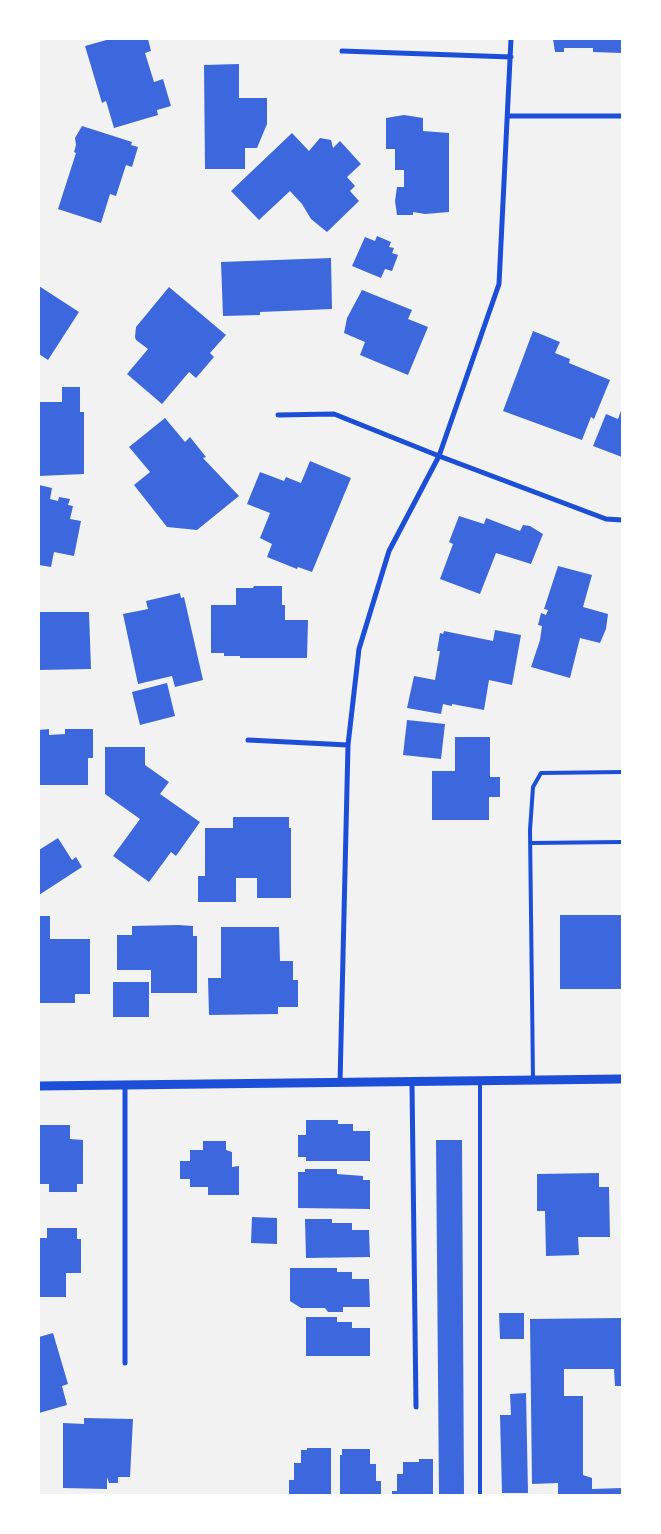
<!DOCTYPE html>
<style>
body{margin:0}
#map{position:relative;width:661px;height:1534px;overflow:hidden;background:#f2f2f2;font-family:"Golos Text",sans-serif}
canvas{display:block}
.frame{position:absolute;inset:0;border:40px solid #fff;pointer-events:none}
</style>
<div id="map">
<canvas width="661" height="1534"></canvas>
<div class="frame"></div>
</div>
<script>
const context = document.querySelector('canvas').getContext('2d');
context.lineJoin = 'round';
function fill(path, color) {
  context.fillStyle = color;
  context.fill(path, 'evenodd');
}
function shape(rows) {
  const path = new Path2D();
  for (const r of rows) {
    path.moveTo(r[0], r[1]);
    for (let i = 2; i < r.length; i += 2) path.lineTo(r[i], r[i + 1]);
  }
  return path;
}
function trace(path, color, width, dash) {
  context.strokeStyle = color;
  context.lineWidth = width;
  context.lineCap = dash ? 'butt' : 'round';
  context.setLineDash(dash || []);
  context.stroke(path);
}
const building = shape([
 [110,39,148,39,151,51,145,53,154,82,163,79,171,106,157,110,158,115,114,128,106,101,102,103,85,46],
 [553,39,622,39,622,53,593,52,593,48,564,48,564,52,555,52],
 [239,64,239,98,267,98,267,124,257,148,245,148,245,169,205,169,204,65],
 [404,115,423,118,423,131,449,133,449,212,425,214,413,212,413,215,397,215,395,201,397,187,404,187,404,170,395,170,395,149,386,149,386,118],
 [82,126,132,142,131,145,138,147,132,167,126,165,116,196,110,194,101,223,58,209,76,153,74,152,76,145,75,138],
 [292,133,309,151,320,138,331,140,333,148,340,141,361,164,347,177,355,186,350,191,359,201,327,232,311,219,302,204,290,191,259,220,231,191],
 [377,236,391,242,389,247,394,248,392,253,398,255,392,271,385,269,381,278,352,266,365,237,375,241],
 [331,258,332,309,260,312,260,315,223,316,221,262],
 [39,286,79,312,48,360,39,354],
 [169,287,226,335,210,353,214,357,196,378,189,372,162,404,127,374,148,349,136,340,135,337,136,327],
 [362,290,412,310,408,319,428,327,408,375,360,355,365,342,344,333,347,318],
 [533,331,560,342,555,353,570,359,569,363,610,380,594,419,591,417,582,440,503,411],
 [62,387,80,387,80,412,84,412,84,474,39,476,39,402,62,402],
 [622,408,622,457,593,446,606,414,618,419],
 [165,418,185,442,190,437,206,457,203,458,239,496,197,530,167,527,134,485,150,472,129,447],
 [310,461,351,478,312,572,298,567,297,569,267,557,272,544,260,538,270,513,247,504,260,472,284,481,286,477,301,483],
 [39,485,52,488,50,499,58,501,59,497,70,499,68,505,73,506,70,519,81,521,74,556,54,552,51,567,39,565],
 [459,516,484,524,486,518,520,531,523,525,530,526,543,534,531,564,496,553,480,594,440,579,453,544,449,542],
 [558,566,592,575,583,607,608,614,606,629,600,643,580,638,570,678,531,667,540,640,542,626,538,625,541,613,546,615,548,610,544,609],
 [254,586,282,586,282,605,285,605,285,620,308,620,307,658,240,658,240,656,224,656,224,653,211,653,211,605,236,605,236,588,253,588],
 [180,593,181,598,184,597,203,680,175,687,172,676,138,684,123,614,148,609,146,601],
 [39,612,89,612,91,669,39,670],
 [495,630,521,635,512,685,489,680,484,710,452,704,452,706,443,704,441,714,407,708,414,676,435,680,440,651,437,651,440,633,443,634,444,631,493,641],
 [167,683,175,716,140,725,132,692],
 [407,720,445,724,441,759,403,755],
 [49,729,49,735,65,734,65,729,93,729,93,758,88,758,88,785,39,785,39,730],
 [455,737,490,737,490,777,500,777,500,797,489,797,489,820,432,820,432,771,455,771],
 [105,747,145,747,145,765,169,782,160,794,200,822,176,856,171,852,149,882,113,856,140,819,105,794],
 [233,817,289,817,289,828,291,828,291,898,257,898,257,878,236,878,236,902,198,902,198,876,205,876,205,828,233,828],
 [58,838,72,860,76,857,82,867,39,895,39,850],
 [560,915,622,915,622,989,560,989],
 [39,916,50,916,50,939,90,939,90,994,75,994,75,1003,39,1003],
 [178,925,193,926,193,936,197,936,197,993,151,993,151,970,117,970,117,935,132,935,132,926],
 [221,927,279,927,280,961,293,961,293,980,298,980,298,1007,278,1007,278,1014,209,1015,208,978,221,978],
 [113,982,149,982,149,1017,113,1017],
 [306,1120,338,1120,338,1124,353,1124,353,1131,370,1131,370,1161,306,1161,306,1157,298,1157,298,1135,306,1135],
 [39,1125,70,1125,70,1139,83,1140,83,1184,77,1184,77,1192,49,1192,49,1184,39,1184],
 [436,1140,462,1140,464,1495,439,1495],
 [203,1141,226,1141,226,1150,232,1152,232,1167,239,1166,239,1195,208,1195,208,1187,190,1187,190,1179,180,1179,180,1161,190,1161,190,1150,203,1150],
 [305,1169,337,1169,337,1174,363,1176,363,1180,370,1180,370,1209,298,1208,298,1172,305,1172],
 [599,1173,599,1187,609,1187,610,1237,578,1237,579,1255,546,1256,545,1211,537,1211,537,1174],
 [252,1217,277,1218,277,1244,251,1243],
 [305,1219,332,1219,332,1223,352,1223,352,1230,369,1230,370,1257,306,1258],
 [47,1228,77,1228,77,1239,81,1239,81,1273,66,1273,66,1297,39,1297,39,1238,47,1238],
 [290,1268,337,1268,337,1272,352,1272,352,1279,369,1279,370,1307,343,1307,343,1312,328,1312,325,1308,301,1308,290,1301],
 [499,1313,524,1313,524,1339,500,1339],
 [306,1317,337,1317,337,1322,352,1322,352,1328,370,1328,370,1356,306,1356],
 [621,1318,622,1386,615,1386,614,1369,564,1369,564,1396,583,1396,583,1475,592,1478,592,1489,622,1488,622,1495,558,1495,558,1483,532,1484,530,1319],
 [53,1333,68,1384,62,1386,67,1405,39,1413,39,1337],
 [526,1393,528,1493,502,1493,500,1415,511,1415,510,1394],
 [84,1418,133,1419,130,1477,118,1477,118,1483,109,1483,107,1477,107,1489,63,1488,63,1423,84,1424],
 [307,1448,331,1448,331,1495,289,1495,289,1480,294,1480,294,1463,301,1463,301,1450,307,1450],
 [342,1449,370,1449,370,1464,376,1464,376,1481,381,1481,381,1495,340,1495,340,1455,342,1455],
 [419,1459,433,1459,433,1495,392,1495,392,1491,397,1491,397,1474,403,1474,403,1462,419,1462]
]);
const service = shape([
 [531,843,622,842],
 [533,1079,530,830,533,787,541,773,622,772],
 [480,1082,480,1495]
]);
const minor = shape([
 [342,51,511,57],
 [508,116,622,116],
 [278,415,334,414,439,456,606,519,622,520],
 [248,740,348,745],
 [340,1083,348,745,359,649,389,551,439,456,499,284,511,39],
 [412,1083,416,1407],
 [125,1363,125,1086]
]);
const tertiary = shape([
 [39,1086,622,1079]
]);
fill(building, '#3d67dc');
trace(service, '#1d4ed8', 4);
trace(minor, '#1d4ed8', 5);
trace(tertiary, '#1d4ed8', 9);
</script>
